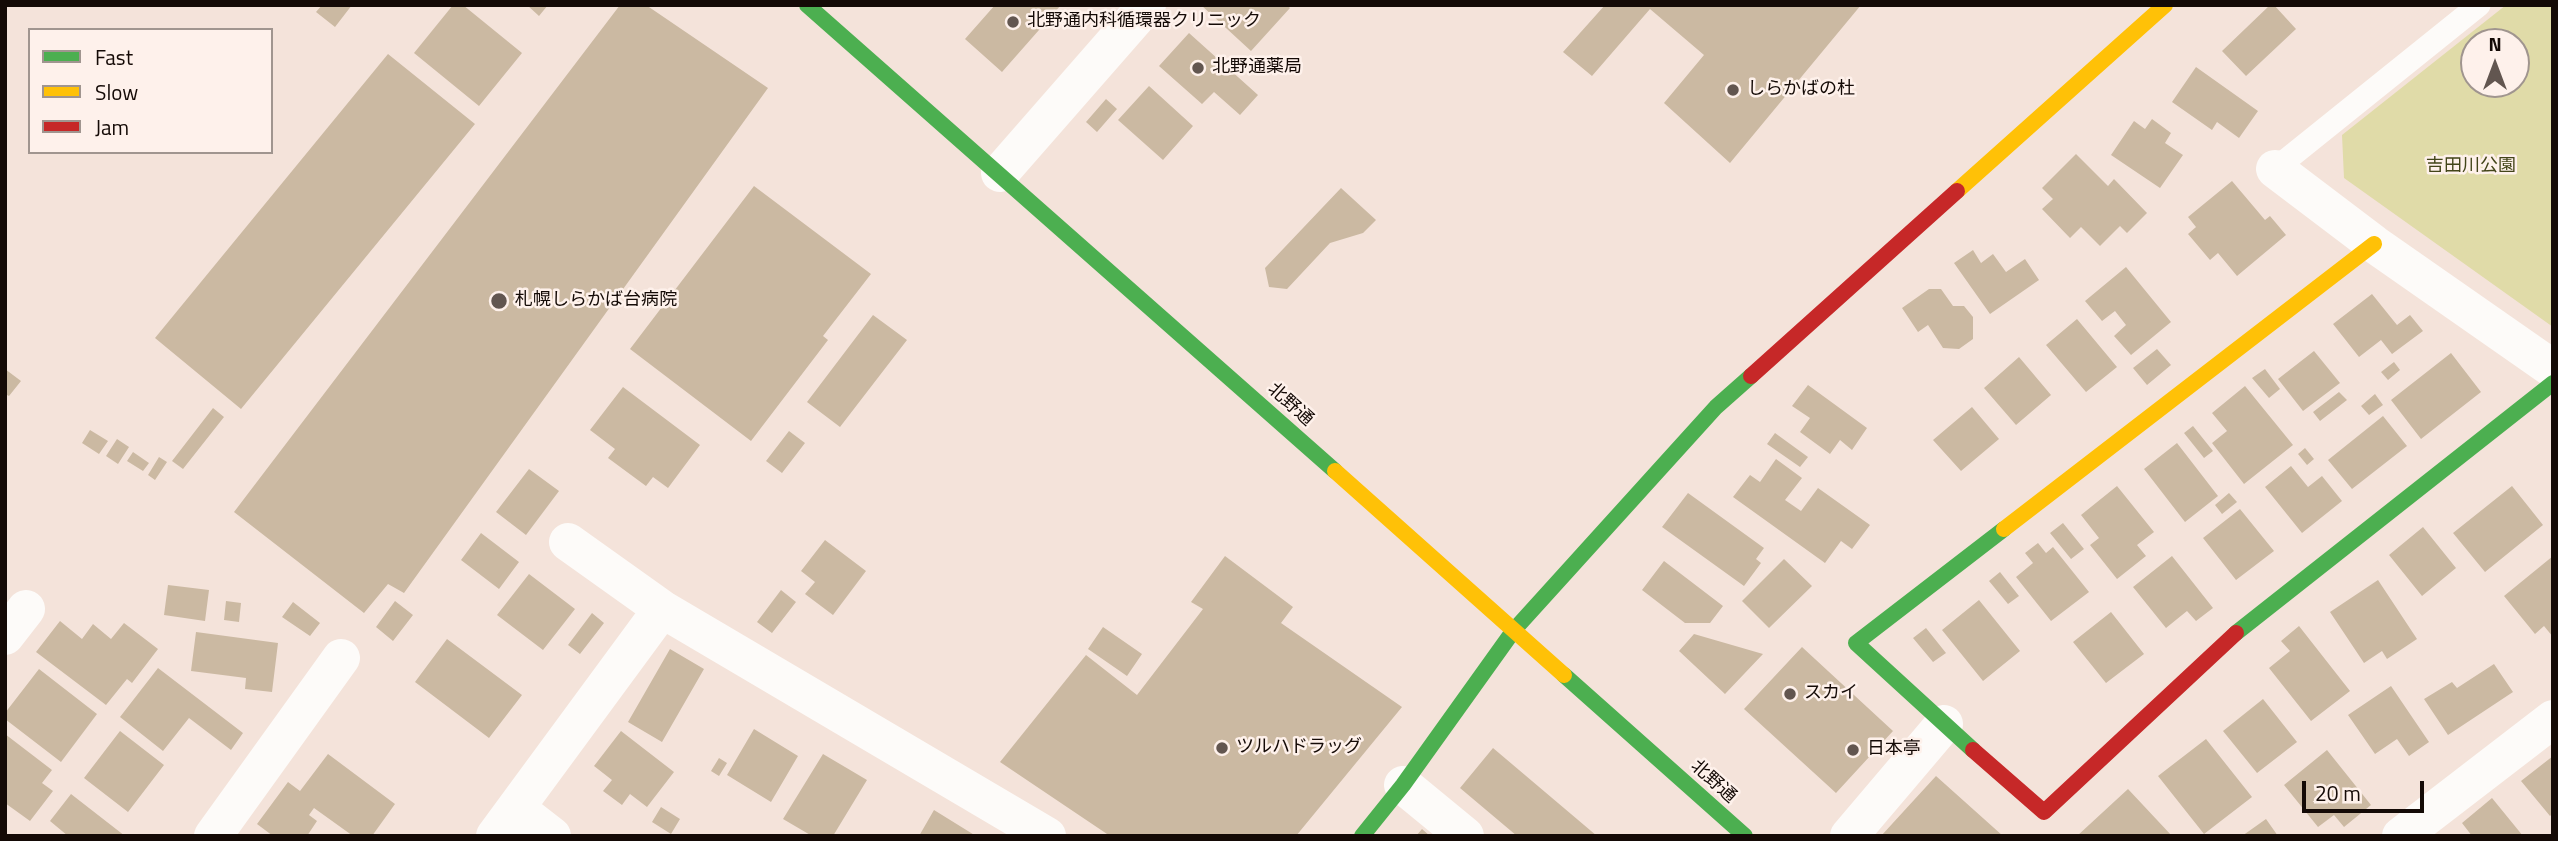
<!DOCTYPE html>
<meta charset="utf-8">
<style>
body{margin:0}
#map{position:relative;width:2558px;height:841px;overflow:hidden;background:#f4e3da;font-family:"Titillium Web",sans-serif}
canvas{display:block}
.frame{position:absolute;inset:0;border:7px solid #140a06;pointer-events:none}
.legend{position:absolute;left:28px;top:28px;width:245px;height:126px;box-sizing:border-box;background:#fef1eb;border:2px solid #a0958f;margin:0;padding:9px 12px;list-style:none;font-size:21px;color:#140a06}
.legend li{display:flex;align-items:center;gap:14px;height:35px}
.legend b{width:35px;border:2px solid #a0958f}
.north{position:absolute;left:2460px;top:28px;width:70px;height:70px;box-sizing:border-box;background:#fef1eb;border:2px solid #a0958f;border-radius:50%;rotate:0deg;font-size:19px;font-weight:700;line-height:28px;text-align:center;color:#140a06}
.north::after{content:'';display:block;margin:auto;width:24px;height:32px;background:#625650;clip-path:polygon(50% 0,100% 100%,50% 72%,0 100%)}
.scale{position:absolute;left:2302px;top:781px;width:122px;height:32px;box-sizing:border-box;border:4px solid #140a06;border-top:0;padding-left:9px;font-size:21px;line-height:24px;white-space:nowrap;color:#140a06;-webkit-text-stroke:5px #fef1eb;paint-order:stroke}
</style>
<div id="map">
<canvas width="2558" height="841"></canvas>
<div class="frame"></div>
<ul class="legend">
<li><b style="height:9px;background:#4caf50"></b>Fast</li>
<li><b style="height:9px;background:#ffc107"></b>Slow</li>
<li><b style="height:9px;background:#c62828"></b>Jam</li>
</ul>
<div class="north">N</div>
<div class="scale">20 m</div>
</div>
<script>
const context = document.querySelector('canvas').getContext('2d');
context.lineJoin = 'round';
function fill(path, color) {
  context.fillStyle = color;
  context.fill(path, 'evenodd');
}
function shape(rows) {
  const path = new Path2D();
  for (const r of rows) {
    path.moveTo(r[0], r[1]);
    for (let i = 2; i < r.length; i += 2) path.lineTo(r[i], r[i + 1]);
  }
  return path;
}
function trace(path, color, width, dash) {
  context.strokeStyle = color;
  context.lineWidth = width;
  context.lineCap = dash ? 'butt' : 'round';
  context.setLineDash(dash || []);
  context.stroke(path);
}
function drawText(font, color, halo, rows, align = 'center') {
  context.font = font + ' "Titillium Web","Noto Sans JP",sans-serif';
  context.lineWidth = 5;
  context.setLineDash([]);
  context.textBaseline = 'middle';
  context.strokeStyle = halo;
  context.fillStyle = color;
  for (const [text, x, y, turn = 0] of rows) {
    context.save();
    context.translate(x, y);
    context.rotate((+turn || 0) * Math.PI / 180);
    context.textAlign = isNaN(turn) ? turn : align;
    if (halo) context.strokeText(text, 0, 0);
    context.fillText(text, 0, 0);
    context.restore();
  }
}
const green = shape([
 [2506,5,2553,5,2553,327,2344,178,2342,135],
 [2474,42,2516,42,2516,84,2474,84]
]);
const building = shape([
 [322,5,352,5,335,27,316,12],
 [453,5,463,5,522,53,479,106,414,53],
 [527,5,548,5,539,16],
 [620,5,646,5,768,88,404,593,388,584,364,613,234,512],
 [995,5,1061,5,1002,72,965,39],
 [1201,5,1287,5,1290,8,1251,51],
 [1605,5,1861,5,1730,163,1664,103,1704,55,1650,9,1592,76,1563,52],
 [2270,5,2274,5,2296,29,2246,76,2222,51],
 [1189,33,1258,95,1240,115,1214,92,1202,104,1159,66],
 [388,54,475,124,241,409,155,338],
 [2196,67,2258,111,2239,138,2217,122,2212,130,2172,102],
 [1149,86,1193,126,1163,160,1118,120],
 [1106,99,1117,109,1097,132,1086,122],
 [2152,119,2171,133,2165,143,2183,155,2160,188,2111,155,2134,121,2145,129],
 [2076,154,2108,186,2114,179,2147,213,2127,233,2120,226,2100,246,2081,227,2070,238,2042,209,2053,199,2042,188],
 [2232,181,2265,220,2270,216,2286,235,2237,276,2218,253,2210,260,2188,234,2196,227,2188,217],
 [754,186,871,274,823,336,828,340,751,441,630,349],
 [1341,188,1376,220,1363,233,1330,243,1287,289,1269,287,1265,268],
 [1973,250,1981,263,1993,254,2006,272,2025,259,2039,280,1990,314,1954,263],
 [2126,267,2171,322,2131,355,2114,336,2126,325,2115,311,2102,321,2085,301],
 [1929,289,1941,289,1953,306,1964,306,1973,317,1973,339,1959,349,1943,348,1928,325,1918,332,1902,308],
 [2372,294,2397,325,2410,315,2423,331,2392,354,2381,340,2359,357,2333,324],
 [873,315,907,340,840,427,807,402],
 [2077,319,2117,367,2086,392,2046,345],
 [2157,349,2171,365,2147,385,2133,368],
 [2314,351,2340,383,2303,411,2278,379],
 [2451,353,2481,392,2421,439,2391,400],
 [2019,357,2051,395,2016,425,1984,388],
 [2394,362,2400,370,2388,380,2381,372],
 [5,369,21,381,9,396,5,394],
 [2265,369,2280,389,2269,398,2252,378],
 [1808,385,1867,428,1852,450,1840,440,1830,454,1800,432,1810,418,1792,406],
 [2245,386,2293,445,2244,484,2212,443,2227,431,2212,413],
 [623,387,700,445,668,488,653,477,646,486,608,458,615,449,590,430],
 [2339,392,2347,400,2320,421,2313,412],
 [2375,394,2383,405,2369,415,2361,406],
 [1972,407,1999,439,1961,471,1933,440],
 [213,408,224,417,183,469,172,461],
 [2383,416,2407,446,2352,489,2328,460],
 [2193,426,2213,451,2204,458,2184,433],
 [90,430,108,441,99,454,82,443],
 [789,431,805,443,782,473,766,461],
 [1775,433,1808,457,1800,467,1767,444],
 [117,439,129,447,118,464,106,456],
 [2177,443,2218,496,2185,522,2144,469],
 [2305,448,2314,459,2307,465,2298,454],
 [133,452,149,463,143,471,127,461],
 [159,457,167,462,155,480,148,475],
 [1776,459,1802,478,1785,500,1801,511,1818,488,1870,525,1852,549,1841,541,1825,563,1733,497,1750,475,1760,482],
 [2291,466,2308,487,2322,476,2342,501,2302,533,2265,487],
 [529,469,559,491,526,535,496,512],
 [2117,486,2154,532,2137,545,2146,556,2117,579,2090,545,2099,538,2081,515],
 [2512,486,2543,525,2485,572,2453,533],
 [1688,493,1764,548,1756,559,1761,563,1744,586,1662,527],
 [2229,493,2237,502,2222,514,2215,505],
 [2240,509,2274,551,2236,580,2203,538],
 [2063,523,2084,549,2071,559,2050,533],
 [2423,527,2456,568,2422,596,2389,555],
 [481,533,519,562,499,589,461,560],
 [825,540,866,571,833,615,805,594,815,582,801,571],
 [2038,543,2046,553,2053,547,2089,592,2051,621,2016,577,2033,563,2025,553],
 [1225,556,1293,607,1281,623,1402,707,1296,836,1110,836,1000,762,1086,655,1137,695,1203,609,1191,602],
 [2172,556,2213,608,2196,621,2187,611,2166,628,2133,587],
 [2553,556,2553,637,2544,626,2535,634,2504,596],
 [1784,559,1812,586,1769,628,1742,601],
 [1664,561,1723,606,1710,623,1685,623,1642,590],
 [2000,572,2019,596,2008,604,1989,581],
 [529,574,575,609,543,650,497,615],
 [2378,580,2417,639,2387,659,2382,651,2364,663,2330,612],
 [168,585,209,590,205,621,164,615],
 [781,590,796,602,772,633,757,622],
 [1979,600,2020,651,1983,681,1942,630],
 [226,601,241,603,239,622,224,620],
 [395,601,413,615,393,641,376,627],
 [293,602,320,623,310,636,282,617],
 [2111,612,2144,654,2106,683,2073,642],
 [592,613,604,623,580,654,568,645],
 [60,621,82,639,93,624,111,639,124,623,158,649,132,683,127,679,106,705,36,652],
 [2299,626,2350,691,2311,721,2269,668,2290,651,2281,641],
 [1103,627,1142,654,1127,676,1088,649],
 [1926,628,1946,653,1933,662,1913,638],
 [196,632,278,643,272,692,245,689,246,678,191,671],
 [1694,634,1763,654,1725,694,1679,651],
 [447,639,522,695,489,738,415,682],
 [1802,647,1893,731,1836,793,1744,709],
 [670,649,704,669,662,742,628,722],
 [2494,664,2513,692,2448,735,2424,699,2452,682,2457,688],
 [158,668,243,733,231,750,189,718,163,751,120,717],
 [39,669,97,714,61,762,5,719,5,713],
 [2391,686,2429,742,2409,756,2397,739,2375,754,2348,715],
 [2263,699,2297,742,2257,773,2223,731],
 [754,729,798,756,771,802,727,775],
 [120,731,164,765,128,812,84,778],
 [621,731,674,772,647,807,630,794,622,805,603,791,612,780,594,766],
 [5,734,52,770,42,783,53,791,30,821,5,803],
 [2206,739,2252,797,2204,834,2158,776],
 [1493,748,1597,836,1517,836,1460,788],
 [2327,750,2371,805,2344,827,2334,815,2318,827,2284,785],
 [328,754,395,804,372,836,353,836,314,808,309,815,317,821,307,836,273,836,257,824,288,782,300,791],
 [823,754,867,780,833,836,812,836,783,819],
 [2553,756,2553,813,2550,816,2521,781],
 [719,758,727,763,719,776,711,771],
 [1936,776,2003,836,1881,836],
 [2128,789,2172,836,2077,836],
 [71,794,125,836,68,836,50,821],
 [2492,798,2523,836,2472,836,2462,823],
 [661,807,680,819,671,834,652,822],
 [934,810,976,836,919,836],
 [2266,819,2278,836,2242,836],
 [1422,829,1430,836,1416,836]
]);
const lane = shape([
 [2275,169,2479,5]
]);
const street = shape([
 [2275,169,2374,244,2553,369],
 [1000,173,1147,5],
 [568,542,662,609,1047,836],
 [5,636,26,609],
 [1403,785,1465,836],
 [516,808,552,836],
 [213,836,341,658],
 [495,836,662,609],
 [1849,836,1944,724],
 [2401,836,2553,719]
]);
const fast = shape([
 [807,5,1335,471],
 [2236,633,2553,383],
 [1564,675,1745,836],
 [1973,750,1856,643,2004,529],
 [1362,836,1403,785,1514,630,1716,407,1751,376]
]);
const slow = shape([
 [1957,191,2165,5],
 [1335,471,1564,675],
 [2004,529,2374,244]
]);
const jam = shape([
 [1751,376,1957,191],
 [1973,750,2044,812,2236,633]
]);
const markers = [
 [1013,22,7,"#625650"],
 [1198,68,7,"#625650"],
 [1733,90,7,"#625650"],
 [499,301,9,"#625650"],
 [1790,694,7,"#625650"],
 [1222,748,7,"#625650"],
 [1853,750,7,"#625650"]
];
const poiNames = [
 ["北野通内科循環器クリニック",1027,22],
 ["北野通薬局",1212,68],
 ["しらかばの杜",1747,90],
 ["札幌しらかば台病院",515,301],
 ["スカイ",1804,694],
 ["ツルハドラッグ",1236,748],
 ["日本亭",1867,750]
];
const parkNames = [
 ["吉田川公園",2471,167]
];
const streetNames = [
 ["北野通",1290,405,42],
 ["北野通",1713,782,42]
];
fill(green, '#e0dba8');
fill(building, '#cbb9a2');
trace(lane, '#fdfbf9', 23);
trace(street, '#fdfbf9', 38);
trace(fast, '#4caf50', 16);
trace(slow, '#ffc107', 16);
trace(jam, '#c62828', 16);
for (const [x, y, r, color] of markers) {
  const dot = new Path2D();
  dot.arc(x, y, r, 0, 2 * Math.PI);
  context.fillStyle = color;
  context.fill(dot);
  trace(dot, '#fef1eb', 2.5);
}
drawText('18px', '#140a06', '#fef1eb', poiNames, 'left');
drawText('18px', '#434519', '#fef1eb', parkNames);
drawText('18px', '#140a06', '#fef1eb', streetNames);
</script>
